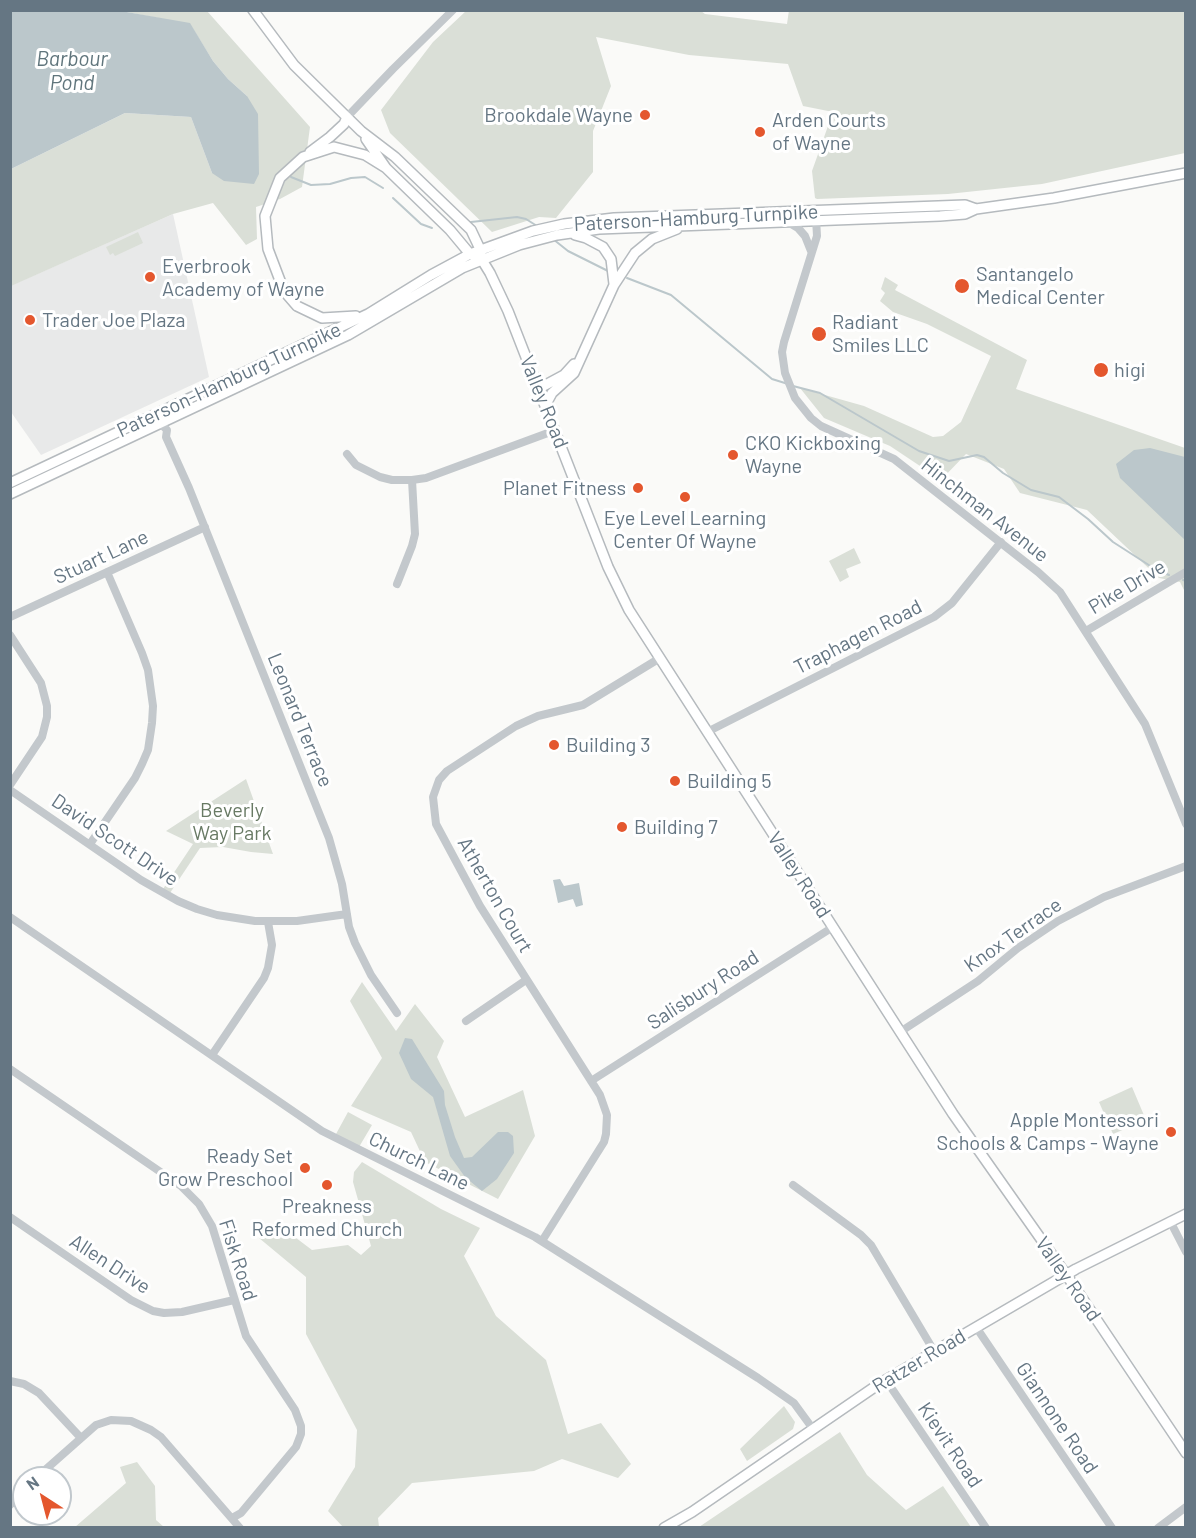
<!DOCTYPE html>
<style>
body{margin:0}
#map{position:relative;width:1196px;height:1538px;overflow:hidden;background:#fafaf8;font-family:Barlow,sans-serif}
canvas{display:block}
.frame{position:absolute;inset:0;border:12px solid #657683;pointer-events:none}
.north{position:absolute;left:12px;top:1466px;width:60px;height:60px;box-sizing:border-box;background:#fff;border:2px solid #c1c8cd;border-radius:50%;rotate:324deg;font-size:16px;font-weight:700;line-height:24px;text-align:center;color:#657683}
.north::after{content:'';display:block;margin:auto;width:21px;height:27px;background:#e4572e;clip-path:polygon(50% 0,100% 100%,50% 72%,0 100%)}
</style>
<div id="map">
<canvas width="1196" height="1538"></canvas>
<div class="frame"></div>
<div class="north">N</div>
</div>
<script>
const context = document.querySelector('canvas').getContext('2d');
context.lineJoin = 'round';
function fill(path, color) {
  context.fillStyle = color;
  context.fill(path, 'evenodd');
}
function shape(rows) {
  const path = new Path2D();
  for (const r of rows) {
    path.moveTo(r[0], r[1]);
    for (let i = 2; i < r.length; i += 2) path.lineTo(r[i], r[i + 1]);
  }
  return path;
}
function trace(path, color, width, dash) {
  context.strokeStyle = color;
  context.lineWidth = width;
  context.lineCap = dash ? 'butt' : 'round';
  context.setLineDash(dash || []);
  context.stroke(path);
}
function drawText(font, color, halo, rows, align = 'center') {
  context.font = font + ' Barlow,sans-serif';
  context.lineWidth = 6;
  context.setLineDash([]);
  context.textBaseline = 'middle';
  context.strokeStyle = halo;
  context.fillStyle = color;
  for (const [text, x, y, turn = 0] of rows) {
    context.save();
    context.translate(x, y);
    context.rotate((+turn || 0) * Math.PI / 180);
    context.textAlign = isNaN(turn) ? turn : align;
    if (halo) context.strokeText(text, 0, 0);
    context.fillText(text, 0, 0);
    context.restore();
  }
}
const built = shape([
 [173,214,209,377,41,455,11,412,10,286]
]);
const green = shape([
 [121,11,207,11,310,127,302,187,280,199,256,207,257,239,246,245,213,203,173,214,11,286,11,169,125,113,191,117,212,173,247,96,228,79,213,61,190,24],
 [701,11,705,14,787,24,789,10,1185,11,1185,153,1042,184,948,194,817,199,815,198,812,171,833,112,803,106,788,64,689,55,596,37,611,86,593,131,593,172,556,218,539,217,492,232,390,133,381,110,433,42,466,11],
 [138,232,143,243,115,256,113,253,110,255,106,247],
 [885,277,898,285,895,290,1027,360,1016,389,1185,448,1185,592,1180,582,1159,578,1087,510,1020,493,1004,469,966,454,941,480,890,446,824,418,800,388,864,406,933,437,943,436,961,422,991,356,927,324,893,312,880,301,885,293,881,289],
 [854,548,861,563,846,569,849,577,840,582,829,561],
 [246,779,273,854,251,852,223,847,200,848,170,893,163,889,193,844,166,831],
 [362,982,396,1031,415,1004,444,1041,437,1057,465,1117,523,1090,535,1136,498,1199,425,1162,411,1132,351,1106,382,1058,350,1001],
 [1132,1087,1146,1120,1113,1134,1099,1102],
 [348,1112,372,1125,359,1147,336,1134],
 [362,1162,441,1209,480,1228,464,1256,496,1316,546,1360,568,1434,601,1423,631,1464,618,1478,562,1459,534,1471,412,1483,378,1518,379,1527,343,1527,328,1511,355,1467,357,1430,306,1334,306,1277,259,1238,275,1222,312,1250,348,1245,361,1255,371,1246,353,1182,354,1172],
 [784,1406,795,1422,793,1429,747,1461,740,1449],
 [840,1432,867,1475,906,1510,943,1486,971,1527,699,1527],
 [137,1462,155,1486,156,1520,164,1527,75,1527,126,1483,120,1467]
]);
const water = shape([
 [11,10,121,11,190,23,213,61,228,79,247,96,258,114,259,174,254,184,224,181,212,173,191,117,125,113,11,169],
 [1150,448,1185,457,1185,540,1120,478,1116,464,1134,450],
 [560,879,564,886,579,883,583,905,576,907,573,899,558,903,553,880],
 [405,1038,412,1039,444,1091,445,1105,455,1137,464,1158,472,1157,498,1132,508,1132,513,1136,514,1153,497,1179,482,1191,465,1177,450,1156,433,1097,411,1079,399,1053]
]);
const stream = shape([
 [291,177,311,185,330,184,351,178,365,177,383,188],
 [393,198,421,224,432,228],
 [471,222,517,217,526,219,537,226],
 [553,239,568,251,608,271],
 [627,278,671,295,772,379,788,384],
 [793,386,820,393,919,451,949,461,977,455,984,457,1003,473,1031,490,1059,497,1088,519,1113,542,1155,569,1169,575],
 [1183,580,1186,581]
]);
const minor = shape([
 [347,117,393,69,453,10],
 [816,218,817,236,784,342,782,352,785,373,795,398,811,418,821,426,894,459,1038,572,1060,592,1145,724,1186,824],
 [788,222,798,228,805,236,811,251],
 [161,424,167,430,166,437,189,488,329,838,342,884,349,927,355,943,371,975,397,1013],
 [347,454,356,465,380,477,392,480,412,480,426,478,556,430],
 [397,584,412,546,415,534,412,480],
 [10,617,205,527],
 [1086,631,1186,572],
 [10,635,41,683,47,706,47,717,42,737,10,785],
 [707,732,934,617,952,603,1001,542],
 [10,790,141,880,178,901,197,909,217,915,255,921,297,921,347,914],
 [90,844,135,778,142,764,148,750,152,723,153,706,148,670,142,653,107,572],
 [10,917,322,1131,535,1237,758,1378,794,1403,813,1429],
 [466,1021,526,980],
 [900,1032,978,981,1018,948,1058,921,1104,897,1186,866],
 [212,1055,264,978,268,968,272,945,268,922],
 [10,1069,181,1186,199,1204,212,1226,246,1336,295,1410,301,1426,301,1434,296,1447,241,1513,232,1518],
 [591,1081,833,927],
 [793,1185,861,1235,871,1245,934,1351],
 [10,1217,131,1300,153,1311,164,1313,182,1312,234,1300],
 [1170,1221,1186,1252],
 [542,1241,604,1142,606,1134,607,1115,600,1095,480,906,436,824,433,797,439,780,447,771,516,726,538,716,583,705,660,658],
 [976,1327,1112,1528],
 [886,1380,986,1528],
 [10,1381,24,1384,39,1393,81,1438],
 [36,1478,96,1425,111,1420,131,1421,151,1430,161,1437,240,1528],
 [10,1505,24,1490],
 [1158,1528,1186,1507]
]);
const major = shape([
 [253,10,294,65,361,131,395,157,471,230,480,249,482,260,490,273,508,311,608,567,629,610,953,1114,1074,1286,1186,1453],
 [366,139,386,168,450,230,470,254,474,256],
 [310,152,330,137,344,124,347,117],
 [575,235,586,238,603,247,611,259,614,284],
 [356,316,322,318,297,306,284,291,268,249,265,216,280,178,303,157,334,147,365,155,386,168],
 [538,389,564,375,574,364],
 [545,406,552,393,574,373,614,285,635,253,652,239,677,229],
 [10,483,368,314,431,275,470,254,533,231,564,224,614,218,965,205,976,209,1054,198,1186,173],
 [10,494,348,335,462,268,519,245,557,235,599,229,940,216,965,214,976,209],
 [664,1528,692,1512,879,1384,1076,1269,1186,1214]
]);
const markers = [
 [645,115,6,"#e4572e"],
 [760,132,6,"#e4572e"],
 [150,277,6,"#e4572e"],
 [962,286,8,"#e4572e"],
 [30,320,6,"#e4572e"],
 [819,334,8,"#e4572e"],
 [1101,370,8,"#e4572e"],
 [733,455,6,"#e4572e"],
 [638,488,6,"#e4572e"],
 [685,497,6,"#e4572e"],
 [554,745,6,"#e4572e"],
 [675,781,6,"#e4572e"],
 [622,827,6,"#e4572e"],
 [1171,1132,6,"#e4572e"],
 [305,1168,6,"#e4572e"],
 [327,1185,6,"#e4572e"]
];
const poiNames = [
 ["Brookdale Wayne",633,115,"right"],
 ["Arden Courts",772,120],
 ["of Wayne",772,143],
 ["Everbrook",162,266],
 ["Academy of Wayne",162,289],
 ["Santangelo",976,274],
 ["Medical Center",976,297],
 ["Trader Joe Plaza",42,320],
 ["Radiant",832,322],
 ["Smiles LLC",832,345],
 ["higi",1114,370],
 ["CKO Kickboxing",745,443],
 ["Wayne",745,466],
 ["Planet Fitness",626,488,"right"],
 ["Eye Level Learning",685,518,"center"],
 ["Center Of Wayne",685,541,"center"],
 ["Building 3",566,745],
 ["Building 5",687,781],
 ["Building 7",634,827],
 ["Apple Montessori",1159,1120,"right"],
 ["Schools & Camps - Wayne",1159,1143,"right"],
 ["Ready Set",293,1156,"right"],
 ["Grow Preschool",293,1179,"right"],
 ["Preakness",327,1206,"center"],
 ["Reformed Church",327,1229,"center"]
];
const streetNames = [
 ["Paterson-Hamburg Turnpike",696,218,-3],
 ["Paterson-Hamburg Turnpike",229,380,-25],
 ["Valley Road",544,402,68],
 ["Hinchman Avenue",985,510,38],
 ["Stuart Lane",101,557,-25],
 ["Pike Drive",1127,587,-31],
 ["Traphagen Road",858,637,-27],
 ["Leonard Terrace",300,720,68],
 ["David Scott Drive",115,840,34],
 ["Valley Road",799,875,57],
 ["Atherton Court",495,895,60],
 ["Knox Terrace",1013,935,-35],
 ["Salisbury Road",703,990,-33],
 ["Church Lane",419,1161,26],
 ["Fisk Road",238,1260,72],
 ["Allen Drive",110,1264,33],
 ["Valley Road",1068,1279,55],
 ["Ratzer Road",919,1361,-31],
 ["Giannone Road",1057,1418,56],
 ["Kievit Road",950,1445,56]
];
const parkNames = [
 ["Beverly",232,810],
 ["Way Park",232,833]
];
const waterNames = [
 ["Barbour",72,59],
 ["Pond",72,83]
];
fill(built, '#e8e9e9');
fill(green, '#dadfd7');
fill(water, '#bbc7cb');
trace(stream, '#bbc7cb', 2);
trace(major, '#b5babe', 12);
trace(minor, '#c3c8cc', 8);
trace(major, '#fff', 9);
for (const [x, y, r, color] of markers) {
  const dot = new Path2D();
  dot.arc(x, y, r, 0, 2 * Math.PI);
  context.fillStyle = color;
  context.fill(dot);
  trace(dot, '#fff', 2);
}
drawText('20px', '#657683', '#fff', poiNames, 'left');
drawText('20px', '#657683', '#fff', streetNames);
drawText('20px', '#687a64', '#fff', parkNames);
drawText('italic 21px', '#60757c', '#fff', waterNames);
</script>
